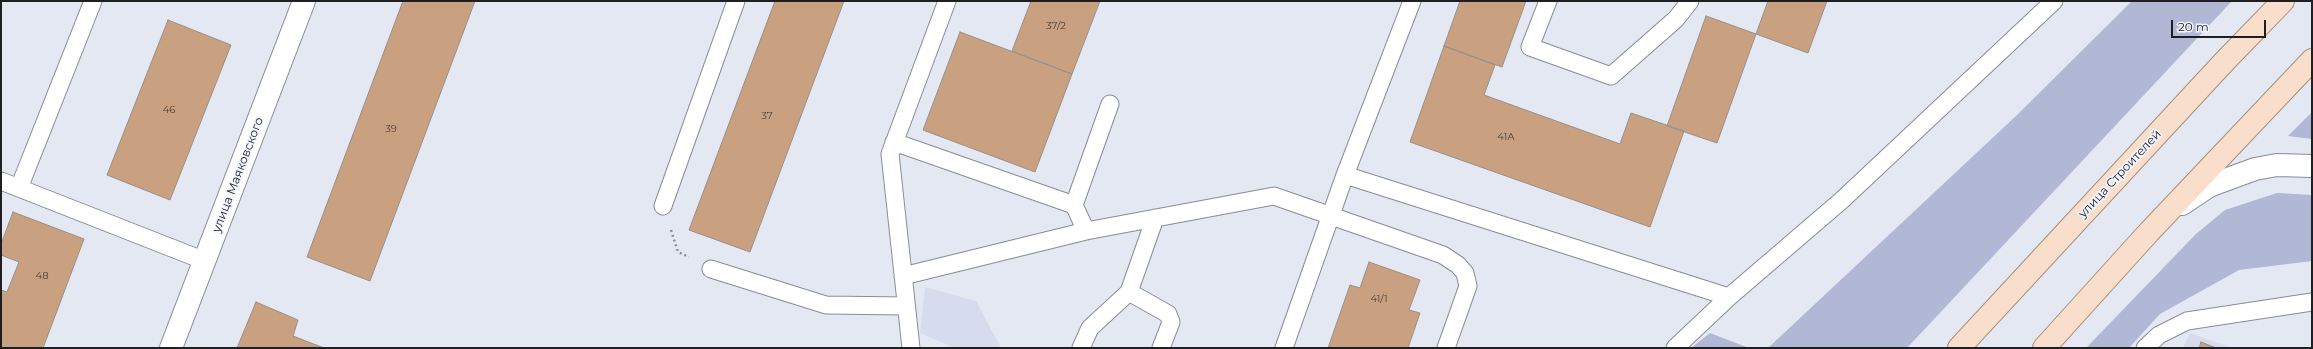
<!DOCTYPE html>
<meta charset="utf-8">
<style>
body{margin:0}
#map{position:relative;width:2313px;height:349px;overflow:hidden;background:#e4e8f2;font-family:Montserrat,sans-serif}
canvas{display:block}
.frame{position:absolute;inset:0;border:2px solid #1e1f23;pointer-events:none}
.scale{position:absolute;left:2171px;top:20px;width:95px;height:18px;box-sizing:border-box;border:2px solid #1e1f23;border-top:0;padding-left:5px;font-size:12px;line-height:14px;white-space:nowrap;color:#1e1f23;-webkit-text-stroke:3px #f2f5fe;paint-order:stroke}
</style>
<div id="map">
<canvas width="2313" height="349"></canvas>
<div class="frame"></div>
<div class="scale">20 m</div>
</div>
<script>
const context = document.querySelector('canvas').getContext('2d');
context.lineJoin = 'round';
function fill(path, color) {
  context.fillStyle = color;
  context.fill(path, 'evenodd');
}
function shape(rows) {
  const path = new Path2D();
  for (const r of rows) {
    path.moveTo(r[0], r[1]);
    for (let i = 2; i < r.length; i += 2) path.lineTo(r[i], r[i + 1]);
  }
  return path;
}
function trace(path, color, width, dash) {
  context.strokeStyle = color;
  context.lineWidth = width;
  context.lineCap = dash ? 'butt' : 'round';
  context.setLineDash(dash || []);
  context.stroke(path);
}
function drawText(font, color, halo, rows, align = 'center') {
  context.font = font + ' Montserrat,sans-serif';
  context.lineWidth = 3.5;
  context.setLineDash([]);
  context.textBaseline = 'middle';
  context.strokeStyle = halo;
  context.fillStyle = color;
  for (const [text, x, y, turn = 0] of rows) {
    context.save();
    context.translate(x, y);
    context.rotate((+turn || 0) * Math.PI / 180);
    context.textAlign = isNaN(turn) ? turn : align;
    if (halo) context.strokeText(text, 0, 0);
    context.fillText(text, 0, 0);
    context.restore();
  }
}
const built = shape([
 [925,287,976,301,1001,348,949,348,950,346,920,333],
 [2190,333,2233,348,2183,348]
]);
const green = shape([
 [2132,1,2232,1,1907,348,1768,348,2017,115],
 [2312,112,2312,139,2288,136],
 [2277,193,2312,195,2312,261,2239,270,2160,314,2129,348,2086,348,2196,234,2225,210],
 [1710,333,1749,348,1691,348]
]);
const building = shape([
 [403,1,475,1,370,281,307,257,403,1],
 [775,1,844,1,750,252,689,230,775,1],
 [1031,1,1100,1,1072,74,1012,51,1031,1],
 [1460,1,1526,1,1502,67,1444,46,1460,1],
 [1768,1,1827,1,1808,53,1756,34,1768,1],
 [1706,16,1756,34,1717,143,1667,126,1706,16],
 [168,20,231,45,170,200,107,175,168,20],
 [960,32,1072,74,1035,172,923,130,960,32],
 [1444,46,1495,65,1484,95,1620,144,1631,113,1684,131,1650,227,1410,142,1444,46],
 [13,212,84,239,43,348,1,348,1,290,7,292,19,262,1,255,1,244,13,212],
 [1369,262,1420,280,1409,310,1420,313,1408,348,1328,348,1350,285,1360,288,1369,262],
 [256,302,298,320,293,336,324,348,237,348,256,302],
 [2201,342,2216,348,2199,348,2201,342]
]);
const path = shape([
 [671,230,678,252,689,257]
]);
const service = shape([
 [1548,1,1530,47,1611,76,1676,19,1690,1],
 [894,142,1074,205,1086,231],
 [1345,175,1729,297],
 [1,181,205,261],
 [19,188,93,1],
 [1074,205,1110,104],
 [663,206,736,1],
 [711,269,826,305,906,306],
 [903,276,1086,231,1274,196,1443,255,1458,265,1465,273,1468,286,1446,348],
 [1129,292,1168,314,1171,322,1161,348],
 [911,348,890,154,947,1],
 [1081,348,1090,328,1129,292,1155,218],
 [1284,348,1345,175,1412,1],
 [1675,348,1729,297,1842,200,2054,1],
 [2145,348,2159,335,2187,321,2312,302]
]);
const minor = shape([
 [171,348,304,1]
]);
const tertiary = shape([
 [2182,204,2209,186,2255,169,2277,165,2312,166]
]);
const primary = shape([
 [1959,348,2223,63,2283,1],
 [2044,348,2149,232,2312,60]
]);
const numberNames = [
 ["37/2",1056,26],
 ["46",169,110],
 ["37",767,116],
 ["39",391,129],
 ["41А",1506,137],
 ["48",42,276],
 ["41/1",1379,299]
];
const streetNames = [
 ["улица Строителей",2120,174,-47],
 ["улица Маяковского",238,175,-69]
];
fill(built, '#d6dced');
fill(green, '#b0b8d5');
fill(building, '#c9a080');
trace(building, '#988f88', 1);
trace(service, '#898c95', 19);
trace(minor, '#898c95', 24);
trace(tertiary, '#898c95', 24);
trace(primary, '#aa8e7a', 24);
trace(path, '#898c93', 2.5, [2, 3]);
trace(service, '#fff', 17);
trace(minor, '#fff', 22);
trace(tertiary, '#fff', 22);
trace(primary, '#f9dfcb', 22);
drawText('10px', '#493f3a', null, numberNames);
drawText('12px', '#1e1f23', '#f2f5fe', streetNames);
</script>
